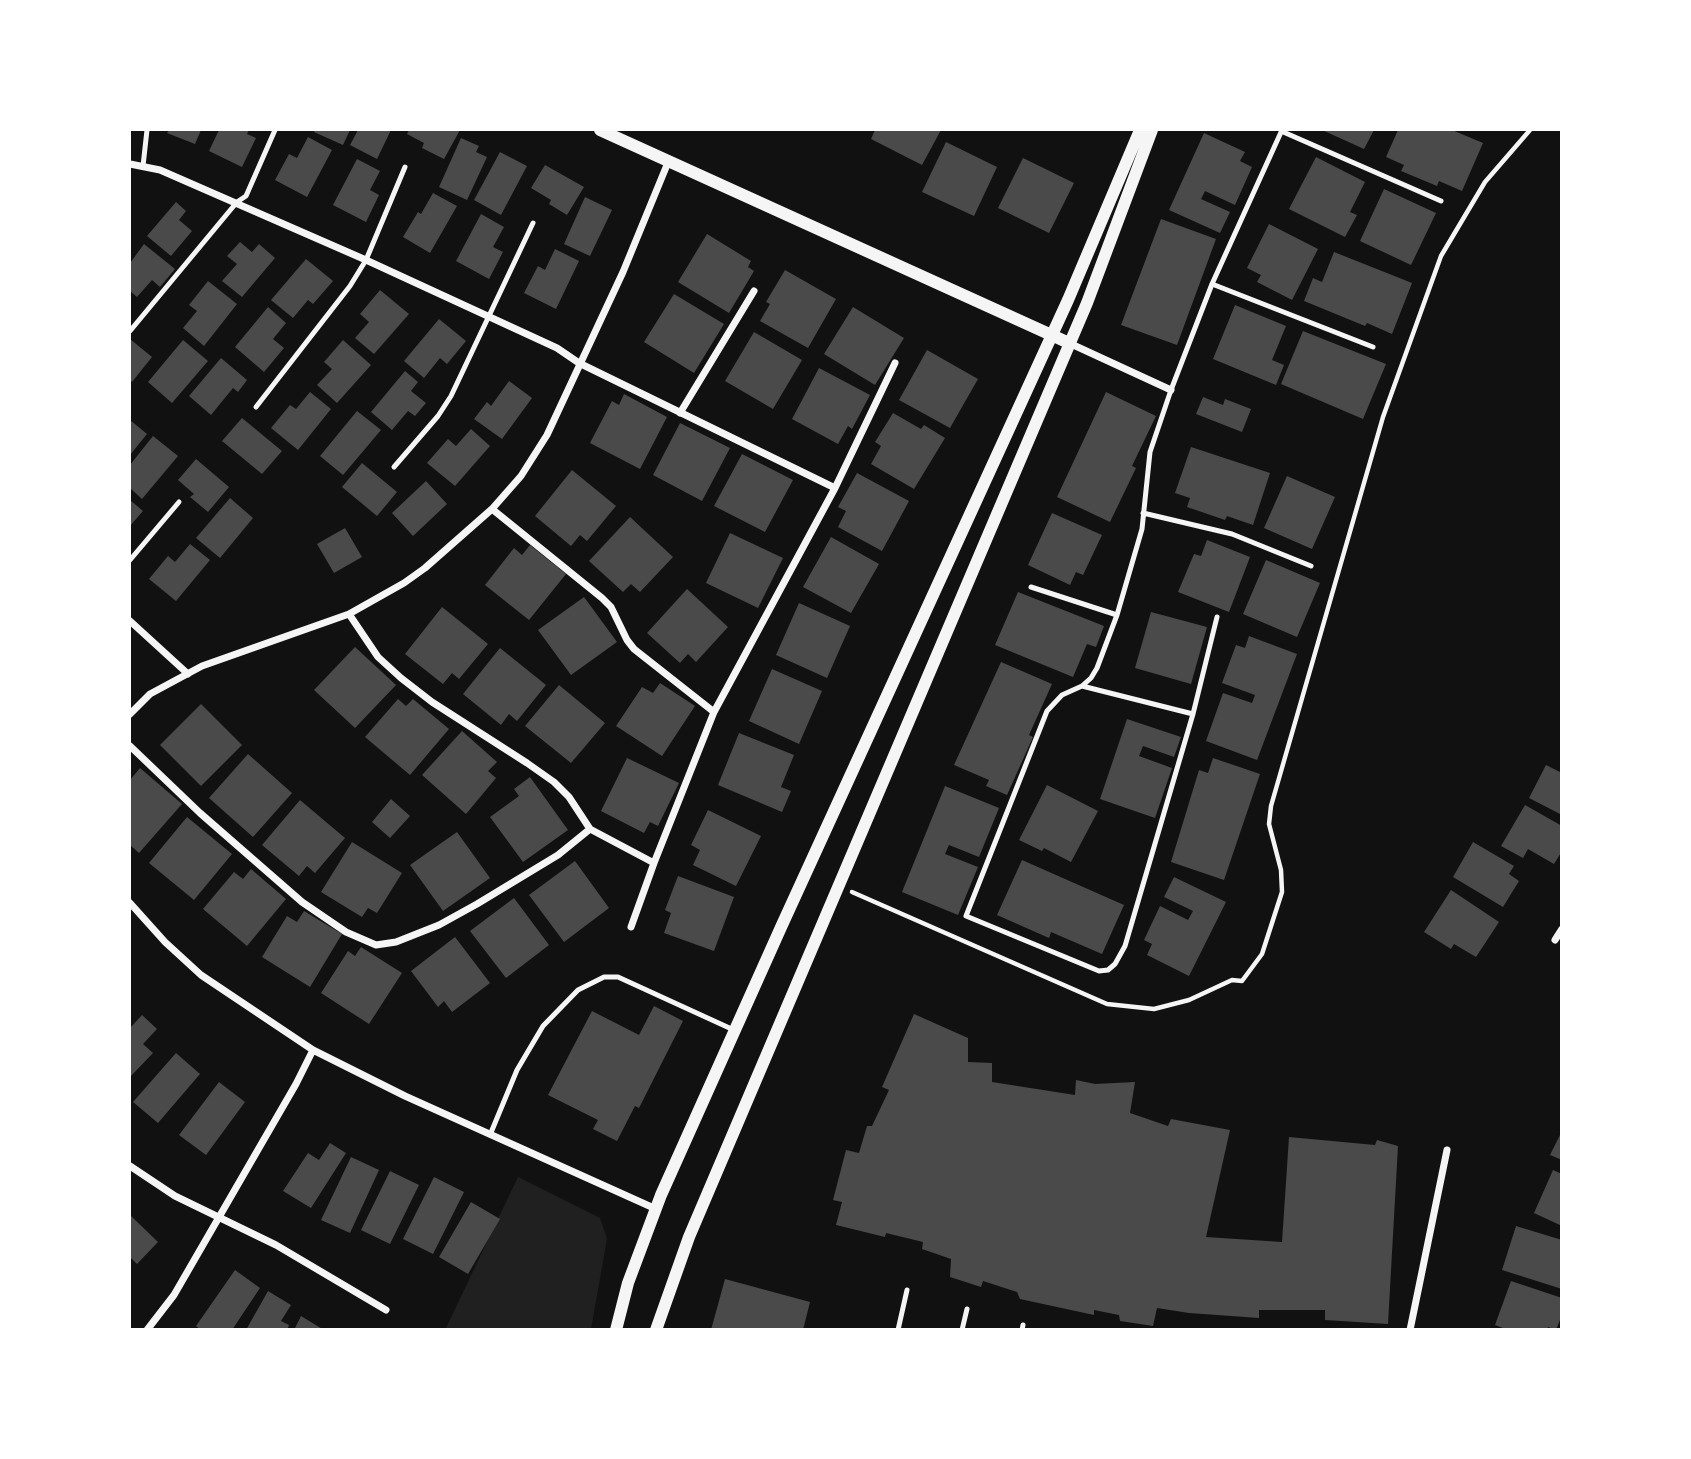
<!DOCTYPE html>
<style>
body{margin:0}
#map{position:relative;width:1691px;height:1459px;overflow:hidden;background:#111;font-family:"Work Sans",sans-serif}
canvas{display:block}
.frame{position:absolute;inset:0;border:131px solid #fff;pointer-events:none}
</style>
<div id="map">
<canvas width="1691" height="1459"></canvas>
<div class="frame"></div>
</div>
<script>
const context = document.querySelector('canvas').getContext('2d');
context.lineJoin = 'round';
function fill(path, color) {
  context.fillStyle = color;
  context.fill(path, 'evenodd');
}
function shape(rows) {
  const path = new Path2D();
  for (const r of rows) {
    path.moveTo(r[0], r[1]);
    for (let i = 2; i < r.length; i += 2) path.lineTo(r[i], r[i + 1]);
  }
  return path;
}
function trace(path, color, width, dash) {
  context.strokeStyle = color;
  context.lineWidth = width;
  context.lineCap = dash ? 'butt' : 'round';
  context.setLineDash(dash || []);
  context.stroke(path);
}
const green = shape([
 [518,1177,600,1218,607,1239,591,1329,445,1330]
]);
const building = shape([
 [169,130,201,130,195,144,167,133],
 [219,130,249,130,247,134,256,138,242,167,209,151],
 [315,130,350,130,343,145,314,132],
 [358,130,391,130,377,159,350,145],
 [409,130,460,130,444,159,422,148,424,143,407,134],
 [875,130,941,130,922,165,871,139],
 [1322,130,1374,130,1364,149],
 [1398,130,1452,130,1483,143,1462,191,1439,181,1437,186,1401,171,1404,165,1386,157],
 [1204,133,1245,152,1240,161,1252,167,1235,205,1205,191,1201,199,1230,212,1220,233,1169,210],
 [308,137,332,150,307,197,275,180,289,154,297,158],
 [461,138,479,146,476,152,487,157,467,200,439,187],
 [946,142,997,167,974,216,922,192],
 [500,152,527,166,501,215,474,200],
 [1316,157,1365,182,1350,212,1357,215,1345,237,1289,209],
 [1023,158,1074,183,1049,233,998,208],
 [357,159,380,171,370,190,379,195,366,222,333,205],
 [545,165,584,187,567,215,549,204,551,200,531,188],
 [1384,189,1436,213,1411,265,1360,241],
 [433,193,457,206,430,253,403,237,418,212,421,214],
 [585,197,612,210,590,256,564,244],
 [176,202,186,211,179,220,192,231,171,256,147,236],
 [481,214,504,227,493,247,503,252,489,279,456,261],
 [1161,219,1216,239,1177,345,1121,325],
 [1269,224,1318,249,1292,300,1257,282,1261,275,1247,268],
 [707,234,751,261,748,267,754,271,729,313,678,282],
 [240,242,252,252,259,244,275,258,242,297,222,281,237,264,227,256],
 [144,244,175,269,160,287,152,280,137,297,130,291,130,263],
 [555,249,579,261,556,309,524,293,538,266,545,270],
 [1334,252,1412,283,1392,334,1367,323,1365,326,1304,301,1313,278,1322,282],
 [306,259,333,281,313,304,308,300,293,318,271,300],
 [785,270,836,299,808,348,760,321,770,304,766,302],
 [208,281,237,304,204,346,183,328,197,311,189,305],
 [380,290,409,314,374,354,355,338,369,322,360,314],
 [674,294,724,324,694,373,644,342],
 [1235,305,1286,326,1272,360,1284,365,1276,385,1213,359],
 [268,307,286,323,273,339,284,348,264,372,235,347],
 [853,307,904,338,875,385,824,354],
 [439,319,466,341,447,364,440,358,424,378,404,361],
 [1303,331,1386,364,1363,419,1281,384],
 [754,332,802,360,773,409,725,381],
 [130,339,152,357,132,382,130,380],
 [183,340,208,361,172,403,148,382],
 [343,340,371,365,337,403,317,385,332,369,324,362],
 [927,350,978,379,950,428,899,400],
 [221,358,247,380,238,392,233,388,211,415,189,396],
 [819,368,870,395,852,429,848,426,838,444,792,419],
 [405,371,418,382,411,391,426,403,415,416,408,411,392,430,371,412],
 [509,381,532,398,502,439,474,419,487,402,491,406],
 [310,392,331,409,298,450,271,428,290,405,296,409],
 [1106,392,1156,416,1132,466,1136,468,1110,522,1057,497],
 [624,394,667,417,640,469,590,443,612,401,619,405],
 [1203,397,1223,405,1225,399,1251,409,1242,432,1196,414],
 [357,411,381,430,343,475,320,456],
 [893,413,921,429,924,425,945,438,914,489,871,464,881,446,875,442],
 [242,418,282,451,262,474,222,441],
 [130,420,147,434,130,455],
 [680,423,730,448,702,501,653,475],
 [471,429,490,446,455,486,427,463,448,439,456,446],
 [153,436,178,456,142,499,130,488,130,465],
 [1191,447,1270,473,1253,525,1227,516,1225,520,1187,507,1190,498,1175,493],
 [742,454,793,480,765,532,714,506],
 [196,459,229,487,208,512,190,497,194,494,178,480],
 [362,463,397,492,377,516,342,487],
 [572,470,616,506,587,541,580,535,571,546,535,516],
 [857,473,909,501,882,551,838,527,846,511,838,507],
 [1287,476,1335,497,1312,549,1264,528],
 [426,481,447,504,413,536,392,513],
 [230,498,253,518,220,558,196,538],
 [130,500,143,511,130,526],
 [1052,513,1102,535,1083,575,1076,572,1070,585,1028,565],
 [630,517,673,557,640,592,631,584,623,592,589,561],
 [345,528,362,557,334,573,317,544],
 [730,533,783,558,758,608,706,583],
 [831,537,879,564,851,613,803,587],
 [1207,540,1250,557,1229,612,1178,592,1194,554,1201,556],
 [190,544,210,560,176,601,149,579,168,556,175,562],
 [530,545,566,574,529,620,485,585,514,548,522,555],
 [1266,560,1320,583,1297,637,1243,614],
 [687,589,728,627,696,662,688,654,680,663,647,633],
 [1018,592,1104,626,1096,647,1087,644,1073,677,995,645],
 [584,597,617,642,571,675,538,630],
 [799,603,850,626,827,678,776,655],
 [442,607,488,644,459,679,452,673,443,684,405,654],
 [1151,612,1207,627,1191,684,1135,668],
 [1249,636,1297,654,1257,760,1206,741,1223,693,1252,703,1255,695,1222,683,1236,645,1245,648],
 [355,647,396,685,355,728,314,690],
 [500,648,546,685,517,721,509,714,501,725,463,694],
 [1001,662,1052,684,1029,735,1033,737,1007,795,986,786,989,780,954,765],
 [772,669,822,691,799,744,749,721],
 [660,683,695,706,662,756,616,726,642,687,653,693],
 [559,685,605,723,571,763,525,726],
 [398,699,406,706,413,699,449,729,410,775,365,737],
 [201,704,242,745,201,786,160,745],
 [1127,719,1181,737,1174,757,1143,746,1139,756,1172,768,1155,818,1100,799],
 [462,731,497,762,488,771,496,778,466,814,422,775],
 [739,733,794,755,781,787,791,791,782,812,718,785],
 [248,754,292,793,253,837,209,798],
 [627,758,679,783,658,826,650,822,644,833,601,811],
 [1213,758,1260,774,1224,880,1171,862,1199,770,1208,773],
 [1546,765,1562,773,1562,815,1529,798],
 [140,768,182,804,139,853,130,845,130,780],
 [530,777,568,830,523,862,490,817,519,796,514,789],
 [1047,785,1098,811,1071,862,1044,848,1042,851,1019,840],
 [945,786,999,808,979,857,949,845,945,854,978,867,958,915,902,892],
 [391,799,410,816,390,838,372,822],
 [300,800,345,838,315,873,307,866,299,876,262,845],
 [1525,805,1562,826,1562,851,1554,864,1528,849,1523,858,1501,846],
 [708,810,761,836,736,886,693,865,700,850,691,845],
 [187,817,232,854,194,900,149,863],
 [457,832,490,878,443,911,410,865],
 [352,842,402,873,377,913,368,908,362,917,321,892],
 [1473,842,1514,866,1509,874,1519,881,1503,907,1453,877],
 [1022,860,1124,905,1102,954,1051,932,1049,938,997,915],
 [575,861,609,908,564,942,529,895],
 [251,869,286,899,247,946,203,909,234,872,243,879],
 [678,876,734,897,714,951,664,933,671,913,665,910],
 [1174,877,1226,902,1189,976,1147,955,1152,944,1144,940,1160,906,1188,920,1193,911,1164,897],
 [1451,890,1499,922,1476,957,1454,944,1451,949,1424,932],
 [514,898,549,945,506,978,470,931],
 [304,911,342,934,310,987,262,957,287,916,297,922],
 [455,937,490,983,452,1012,444,1001,438,1007,411,971],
 [361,947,402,973,369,1024,321,993,348,951,355,956],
 [654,1006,683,1021,639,1108,635,1106,617,1141,593,1129,598,1120,548,1095,592,1011,639,1035],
 [914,1014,968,1038,968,1062,992,1063,992,1082,1075,1095,1076,1080,1095,1084,1135,1082,1130,1113,1168,1126,1171,1119,1230,1130,1206,1237,1282,1242,1289,1137,1375,1145,1377,1140,1398,1146,1388,1324,1325,1320,1325,1310,1259,1310,1259,1318,1189,1313,1157,1308,1153,1326,1120,1321,1119,1315,1094,1310,1094,1315,1020,1299,1017,1292,983,1281,981,1287,950,1277,951,1259,922,1249,923,1242,886,1233,885,1237,836,1225,842,1202,833,1200,846,1150,859,1153,867,1126,872,1126,889,1090,882,1087],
 [142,1015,157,1029,143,1044,153,1053,130,1077,130,1028],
 [176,1053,200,1074,158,1123,133,1102],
 [219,1082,245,1102,206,1155,179,1135],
 [1562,1131,1562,1160,1550,1155],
 [330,1143,346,1153,311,1208,283,1191,308,1153,319,1160],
 [351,1157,379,1170,350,1233,321,1220],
 [1553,1170,1562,1174,1562,1226,1534,1213],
 [390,1171,419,1185,390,1244,361,1230],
 [434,1177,464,1192,433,1254,403,1239],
 [471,1202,500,1219,468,1274,439,1257],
 [130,1215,158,1242,137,1264,130,1257],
 [1516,1226,1562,1240,1562,1289,1502,1270],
 [235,1270,260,1288,232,1330,201,1330,196,1326],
 [725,1279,810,1302,803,1330,711,1330],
 [1511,1281,1562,1298,1562,1315,1556,1330,1548,1327,1547,1330,1508,1330,1495,1325],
 [268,1291,291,1305,281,1321,289,1325,287,1330,246,1330],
 [301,1316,324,1330,294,1330]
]);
const path = shape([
 [852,892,1107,1004,1154,1009,1189,1000,1232,980,1242,981,1262,954,1282,892,1281,870,1269,824,1271,806,1383,417,1441,256,1485,182,1530,130]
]);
const service = shape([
 [1281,131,1441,201],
 [143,166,147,130],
 [1212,284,1373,347],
 [130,331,237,202,246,196,275,130],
 [256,407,350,286,366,260,405,167],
 [394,467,438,416,451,396,533,223],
 [1143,513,1232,534,1311,566],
 [130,560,179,502],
 [1031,587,1117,615],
 [1217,617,1193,714,1125,946,1115,964,1108,970,1099,971,966,916,1047,711,1062,695,1082,686,1091,678,1097,668,1117,615,1142,529,1150,452,1171,390,1212,284,1282,130],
 [1082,686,1193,714],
 [490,1135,517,1070,543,1026,578,990,604,977,618,977,736,1031],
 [898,1330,907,1290],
 [962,1330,967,1309],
 [1022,1330,1023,1325]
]);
const minor = shape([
 [130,164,160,170,366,260,557,348,579,363,835,488],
 [1069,343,1171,390],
 [680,413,754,291],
 [492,509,602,598,611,607,627,640,634,649,714,712],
 [349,614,378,657,401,678,432,702,527,763,554,782,569,797,590,829],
 [130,621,188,674],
 [130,714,150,694,202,666,349,614,404,583,425,568,492,509,521,476,547,435,623,272,669,160],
 [130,746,200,813,302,902,346,932,376,945,396,942,439,925,477,904,558,855,590,829],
 [590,829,654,863],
 [130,903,165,942,201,975,313,1050,405,1096,656,1209],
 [631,927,654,863,714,712,835,488,895,363],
 [1555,940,1562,929],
 [130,1166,175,1196,276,1245,386,1310],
 [147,1330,174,1295,296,1084,313,1050],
 [1410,1330,1447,1150]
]);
const tertiary = shape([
 [600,130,1069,343],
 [616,1330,628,1283,661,1195,782,925,1068,300,1140,130],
 [656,1330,689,1237,1087,303,1152,130]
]);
fill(green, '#202020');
fill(building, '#4a4a4a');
trace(path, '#f5f5f5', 4.5);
trace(service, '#f5f5f5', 5);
trace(minor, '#f5f5f5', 7);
trace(tertiary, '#f5f5f5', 12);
</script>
